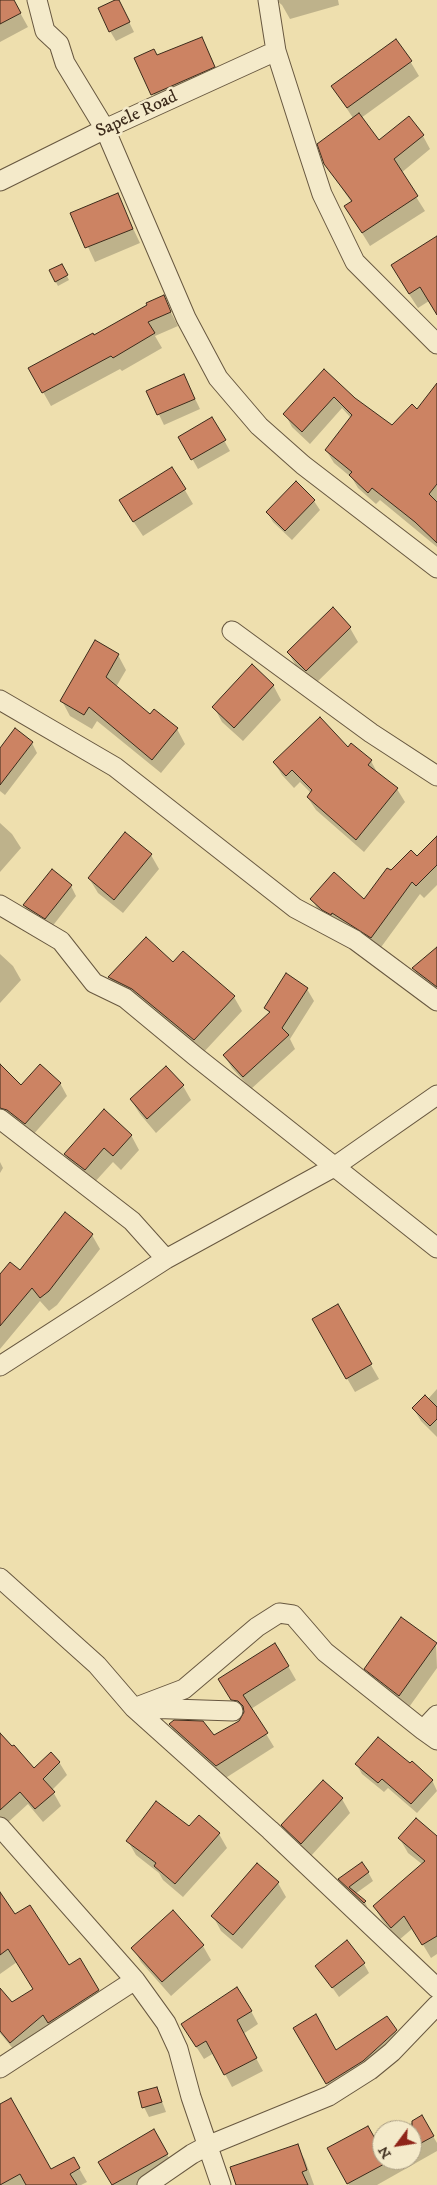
<!DOCTYPE html>
<style>
body{margin:0}
#map{position:relative;width:437px;height:2185px;overflow:hidden;background:#eedfae;font-family:"IM FELL DW Pica",serif}
canvas{display:block}
.north{position:absolute;left:372px;top:2120px;width:50px;height:50px;box-sizing:border-box;background:#f4eaca;border:1px solid #aa9e84;border-radius:50%;rotate:239deg;font-size:14px;font-weight:700;line-height:20px;text-align:center;color:#3c2b1b}
.north::after{content:'';display:block;margin:auto;width:18px;height:22px;background:#8f2418;clip-path:polygon(50% 0,100% 100%,50% 72%,0 100%)}
</style>
<div id="map">
<canvas width="437" height="2185"></canvas>
<div class="north">N</div>
</div>
<script>
const context = document.querySelector('canvas').getContext('2d');
context.lineJoin = 'round';
function fill(path, color) {
  context.fillStyle = color;
  context.fill(path, 'evenodd');
}
function shape(rows) {
  const path = new Path2D();
  for (const r of rows) {
    path.moveTo(r[0], r[1]);
    for (let i = 2; i < r.length; i += 2) path.lineTo(r[i], r[i + 1]);
  }
  return path;
}
function trace(path, color, width, dash) {
  context.strokeStyle = color;
  context.lineWidth = width;
  context.lineCap = dash ? 'butt' : 'round';
  context.setLineDash(dash || []);
  context.stroke(path);
}
function drawText(font, color, halo, rows, align = 'center') {
  context.font = font + ' "IM FELL DW Pica",serif';
  context.lineWidth = 5;
  context.setLineDash([]);
  context.textBaseline = 'middle';
  context.strokeStyle = halo;
  context.fillStyle = color;
  for (const [text, x, y, turn = 0] of rows) {
    context.save();
    context.translate(x, y);
    context.rotate((+turn || 0) * Math.PI / 180);
    context.textAlign = isNaN(turn) ? turn : align;
    if (halo) context.strokeText(text, 0, 0);
    context.fillText(text, 0, 0);
    context.restore();
  }
}
const shadow = shape([
 [0,0,13,0,28,27,0,42],
 [118,0,134,32,116,41,110,31],
 [276,0,338,0,339,5,290,19,282,5],
 [202,38,221,79,160,107,136,59,157,57],
 [410,61,419,76,361,118,379,142,423,136,430,149,401,173,425,211,370,246,354,220,352,203,325,164,353,118,332,86],
 [117,195,140,243,95,262,72,213],
 [437,237,437,314,429,301,418,308,400,280],
 [61,265,69,280,58,286,50,271],
 [163,297,178,326,155,336,162,348,122,371,120,369,51,406,30,369,94,337],
 [324,371,354,399,392,427,417,411,437,385,437,547,380,500,376,504,358,488,352,478,334,463,326,450,351,418,342,408,310,444,292,427,285,414],
 [184,376,200,409,164,425,148,392],
 [212,419,230,451,198,469,180,437],
 [172,468,193,504,143,536,129,515],
 [296,482,314,501,320,510,292,540,273,522,267,512],
 [350,628,358,642,314,685,296,666,288,652],
 [118,655,126,670,116,687,151,716,177,729,185,744,161,773,97,721,92,729,70,716,62,701],
 [273,685,281,700,243,741,222,722,214,707],
 [32,743,37,753,5,795,0,791,0,750],
 [348,749,371,761,378,774,397,789,405,802,364,852,316,810,308,798,311,793,300,782,294,788,282,775,274,762],
 [0,823,12,834,21,848,0,872],
 [437,838,437,885,424,898,420,894,379,950,319,912,312,899,364,900,391,872,417,858],
 [151,855,159,869,123,913,98,893,89,878],
 [71,886,76,896,51,928,30,915,24,905],
 [437,949,437,992,419,978,414,969],
 [0,954,13,966,21,980,0,1003],
 [173,964,234,997,242,1011,202,1054,118,992,110,978],
 [307,989,314,1001,290,1039,295,1049,251,1089,232,1068,224,1055,270,1014,266,1008],
 [0,1066,21,1087,60,1083,67,1096,32,1136,0,1122],
 [166,1068,183,1086,191,1100,156,1133,140,1114,131,1100],
 [131,1135,139,1150,121,1170,113,1162,93,1184,73,1168,65,1154],
 [0,1162,3,1168,0,1173],
 [65,1214,92,1235,100,1249,57,1305,49,1311,40,1301,0,1349,0,1275,20,1272],
 [337,1306,379,1379,355,1392,313,1320],
 [437,1389,437,1437,421,1421,413,1408,428,1399],
 [436,1644,437,1668,407,1710,374,1683,366,1669],
 [288,1666,296,1680,251,1709,274,1747,224,1779,178,1738,170,1724,214,1737,244,1717,244,1714,240,1713,227,1693],
 [0,1733,34,1770,59,1762,67,1775,52,1790,61,1806,43,1822,28,1804,5,1825,0,1820],
 [357,1765,432,1780,437,1791,417,1813,388,1788,384,1792,362,1774],
 [323,1782,342,1799,350,1813,310,1857,291,1840,283,1825],
 [189,1828,219,1834,227,1848,183,1897,163,1880,159,1873,136,1855,128,1841],
 [437,1837,437,1876,408,1853,400,1839],
 [368,1872,373,1881,355,1894,365,1902,369,1911,345,1888,340,1879],
 [278,1883,286,1897,242,1949,221,1931,213,1916],
 [437,1890,437,1954,431,1958,413,1928,399,1940,382,1920,374,1906],
 [0,1894,15,1916,69,1967,79,1960,106,2004,19,2056,0,2033,0,1990,12,2004,34,1989,17,1962,0,1974],
 [203,1946,211,1960,171,1996,141,1962,133,1948],
 [364,1964,369,1973,339,1997,317,1966],
 [251,2011,258,2024,243,2034,263,2071,232,2087,214,2053,204,2059,190,2037],
 [387,2018,403,2044,335,2096,295,2028,336,2052],
 [157,2088,166,2112,149,2117,144,2107],
 [0,2105,51,2171,73,2158,87,2182,81,2185,0,2185],
 [422,2117,437,2143,437,2151,377,2185,349,2185,329,2148,377,2142,382,2140,382,2160,412,2160,412,2130,399,2130],
 [154,2131,175,2169,147,2185,113,2185,100,2162],
 [297,2146,305,2160,314,2185,238,2185]
]);
const building = shape([
 [0,0,14,0,21,13,0,24,0,0],
 [115,0,119,0,130,22,109,32,98,8,115,0],
 [202,37,215,67,151,95,134,58,154,49,157,55,202,37],
 [396,39,412,61,347,108,331,86,396,39],
 [359,113,379,140,409,116,424,135,394,159,418,196,362,233,344,206,352,201,324,164,317,144,359,113],
 [118,193,133,229,85,248,70,213,118,193],
 [437,236,437,315,420,287,409,294,391,265,437,236],
 [62,264,68,275,55,282,49,270,62,264],
 [164,295,171,312,148,322,155,333,113,358,111,356,42,393,28,368,93,333,94,335,147,305,146,303,164,295],
 [324,369,355,398,392,425,412,404,417,409,437,383,437,484,429,494,437,502,437,543,415,522,372,488,368,493,349,475,352,472,325,450,352,415,334,397,302,432,283,414,324,369],
 [184,374,195,399,157,415,146,391,184,374],
 [212,417,226,440,191,460,178,437,212,417],
 [172,467,186,489,133,522,119,500,172,467],
 [296,481,315,500,285,531,266,512,296,481],
 [333,607,351,627,306,671,287,652,333,607],
 [95,640,119,654,106,677,150,714,154,709,178,728,152,760,89,707,84,715,60,701,95,640],
 [252,664,274,685,234,728,212,707,252,664],
 [320,717,348,747,351,743,372,760,368,765,398,788,356,840,307,797,312,790,292,770,286,776,273,762,320,717],
 [15,728,33,742,0,785,0,748,15,728],
 [125,832,152,854,114,900,88,878,125,832],
 [437,836,437,865,416,886,412,882,371,938,332,913,331,915,322,910,310,899,334,872,364,899,387,868,391,870,411,850,417,856,437,836],
 [52,869,72,885,45,919,23,905,52,869],
 [146,937,173,962,183,951,235,996,194,1040,132,989,108,977,146,937],
 [437,947,437,987,412,968,437,947],
 [286,973,308,988,282,1028,289,1035,243,1077,223,1055,270,1012,264,1008,286,973],
 [0,1064,21,1085,40,1064,61,1083,25,1124,7,1110,0,1108,0,1064],
 [166,1066,184,1085,147,1119,130,1099,166,1066],
 [104,1109,132,1135,113,1156,104,1148,85,1170,64,1154,104,1109],
 [65,1212,93,1234,49,1291,40,1298,32,1288,0,1326,0,1274,10,1262,20,1270,65,1212],
 [338,1304,372,1364,346,1379,312,1319,338,1304],
 [425,1395,437,1407,437,1419,430,1426,412,1408,425,1395],
 [401,1617,437,1643,399,1696,364,1669,401,1617],
 [275,1643,289,1666,243,1695,268,1733,216,1766,169,1724,174,1720,203,1721,214,1735,239,1721,244,1712,243,1706,238,1701,231,1700,218,1679,275,1643],
 [0,1733,12,1746,14,1745,34,1768,51,1752,60,1762,43,1779,55,1792,35,1809,20,1792,0,1810,0,1733],
 [378,1737,410,1763,412,1761,433,1780,411,1804,382,1779,378,1783,355,1764,378,1737],
 [323,1780,343,1798,301,1844,281,1825,323,1780],
 [156,1801,189,1826,199,1815,220,1833,175,1884,154,1866,156,1863,126,1841,156,1801],
 [416,1818,437,1836,437,1936,422,1945,404,1916,391,1928,373,1906,425,1861,398,1838,416,1818],
 [362,1862,369,1872,349,1887,366,1901,364,1903,338,1879,362,1862],
 [257,1863,279,1882,233,1935,211,1916,257,1863],
 [0,1892,15,1914,30,1905,69,1965,80,1958,99,1990,48,2023,43,2015,10,2043,0,2031,0,1988,12,2002,33,1989,8,1949,0,1955,0,1892],
 [173,1910,204,1945,162,1982,131,1948,173,1910],
 [347,1940,365,1963,332,1988,315,1966,347,1940],
 [237,1987,252,2011,237,2020,257,2058,224,2075,206,2041,196,2047,181,2024,237,1987],
 [316,2014,336,2050,387,2016,397,2030,363,2061,326,2084,293,2028,316,2014],
 [157,2087,162,2102,142,2108,138,2092,157,2087],
 [11,2098,51,2169,74,2157,80,2168,70,2174,77,2185,26,2185,20,2174,0,2185,0,2104,11,2098],
 [422,2115,434,2136,412,2148,412,2121,422,2115],
 [368,2126,382,2151,382,2160,387,2160,388,2162,347,2184,327,2148,368,2126],
 [154,2129,168,2154,112,2185,98,2162,154,2129],
 [298,2144,307,2170,302,2172,308,2185,236,2185,230,2167,298,2144]
]);
const minor = shape([
 [37,0,45,31,59,44,65,63,105,129,186,318,218,378,259,426,303,465,437,568],
 [268,0,276,51,306,145,322,194,355,262,437,344],
 [0,181,105,129,276,51],
 [232,631,371,733,437,776],
 [0,700,115,767,295,908,355,940,437,1001],
 [0,905,61,941,94,983,125,998,195,1056,437,1248],
 [0,1119,132,1221,166,1259],
 [0,1366,166,1259,334,1167,437,1095],
 [0,1578,97,1665,134,1708,270,1830,437,1988],
 [134,1708,184,1689,257,1627,279,1613,293,1615,325,1652,423,1730],
 [143,1708,233,1711],
 [437,1715,423,1730,437,1740],
 [0,1827,135,1980,166,2023,178,2049,191,2097,221,2185],
 [0,2068,135,1980],
 [147,2185,192,2154,207,2146,329,2096,370,2070,392,2052,437,2005]
]);
const streetNames = [
 ["Sapele Road",137,115,-25]
];
fill(shadow, '#0003');
fill(building, '#cc8363');
trace(building, '#3c2b1b', 1);
trace(minor, '#685840', 21);
trace(minor, '#f4eaca', 19);
drawText('18px', '#3c2b1b', '#f4eaca', streetNames);
</script>
